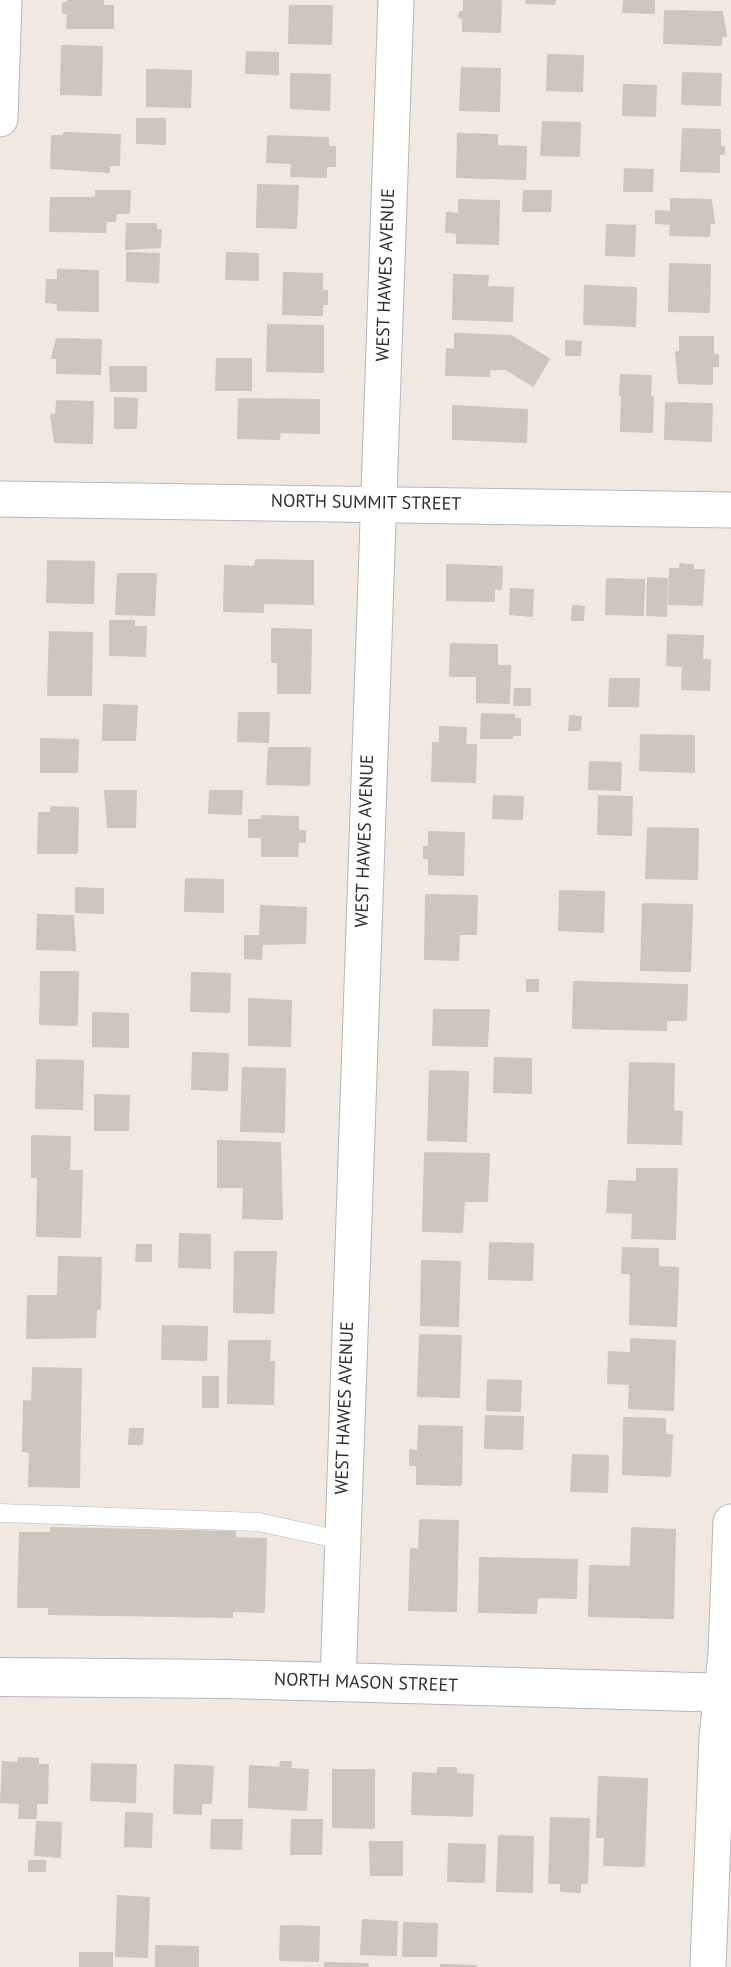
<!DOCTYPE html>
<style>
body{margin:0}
canvas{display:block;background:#efe9e1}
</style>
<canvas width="731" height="1967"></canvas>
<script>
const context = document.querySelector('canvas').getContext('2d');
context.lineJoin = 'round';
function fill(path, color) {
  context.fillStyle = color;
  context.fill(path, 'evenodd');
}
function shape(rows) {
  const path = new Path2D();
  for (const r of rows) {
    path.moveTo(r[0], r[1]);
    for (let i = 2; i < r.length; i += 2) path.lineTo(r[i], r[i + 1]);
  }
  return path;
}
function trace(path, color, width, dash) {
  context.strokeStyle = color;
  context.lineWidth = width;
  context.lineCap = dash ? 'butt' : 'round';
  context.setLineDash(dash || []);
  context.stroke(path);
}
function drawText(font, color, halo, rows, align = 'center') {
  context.font = font + ' "PT Sans",sans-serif';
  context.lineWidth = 7;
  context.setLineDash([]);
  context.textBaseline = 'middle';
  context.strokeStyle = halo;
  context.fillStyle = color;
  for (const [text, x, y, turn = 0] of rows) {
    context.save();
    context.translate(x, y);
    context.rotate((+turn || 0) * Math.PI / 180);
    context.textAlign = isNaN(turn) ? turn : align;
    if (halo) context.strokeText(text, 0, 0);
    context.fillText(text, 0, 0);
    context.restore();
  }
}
const building = shape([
 [68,0,103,0,103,6,113,6,113,28,67,28,68,13,63,13,63,3,68,3,68,0],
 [464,0,501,0,500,32,463,31,463,18,459,17,460,12,464,12,464,0],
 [527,0,555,0,554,4,526,3,527,0],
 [624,0,654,0,654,13,623,12,624,0],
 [290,6,332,6,331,44,289,43,290,6],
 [665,11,722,12,726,36,721,36,721,45,664,43,665,11],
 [62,46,102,47,101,95,61,94,62,46],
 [247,52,278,53,278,74,246,73,247,52],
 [548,55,583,56,582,91,547,90,548,55],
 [462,68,500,69,499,111,460,110,462,68],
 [147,70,191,71,190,107,147,106,147,70],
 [683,73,721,74,720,105,682,104,683,73],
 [291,74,330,75,329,110,291,108,291,74],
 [624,85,656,86,655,116,623,115,624,85],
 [137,119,165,119,165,144,137,143,137,119],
 [543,122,580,123,579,156,541,155,543,122],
 [683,129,720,130,720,146,724,147,724,154,719,154,719,172,681,171,683,129],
 [64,133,120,135,119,165,109,165,109,172,51,168,52,136,64,136,64,133],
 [458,134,497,135,497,146,526,147,525,179,457,177,458,134],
 [268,136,328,138,328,147,335,147,335,166,326,166,326,177,291,176,292,163,267,162,268,136],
 [625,169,653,170,652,191,624,191,625,169],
 [258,185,298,186,296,228,257,227,258,185],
 [96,191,130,191,129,213,116,213,115,221,106,221,105,232,50,231,51,198,96,198,96,191],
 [524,191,551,191,550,211,523,211,524,191],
 [671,199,711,200,714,223,710,223,709,236,670,235,671,224,656,223,656,211,671,212,671,199],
 [459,200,499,201,498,244,457,243,457,233,446,232,447,213,459,214,459,200],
 [127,224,156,224,156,230,161,230,160,247,126,249,127,224],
 [607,225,635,226,634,256,606,255,607,225],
 [127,253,159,254,158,282,127,281,127,253],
 [227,253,258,254,258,280,226,279,227,253],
 [670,264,710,265,709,312,669,311,670,264],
 [58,270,98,271,98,311,58,310,58,303,46,302,47,280,58,280,58,270],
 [284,273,322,274,322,291,327,291,327,304,322,304,322,315,283,314,284,273],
 [454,275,488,276,487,287,513,288,512,321,453,319,454,275],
 [585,286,636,288,635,326,584,324,585,286],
 [268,325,323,326,323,372,267,371,268,325],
 [455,334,511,336,549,359,533,386,506,369,489,369,489,376,446,375,447,349,455,350,455,334],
 [680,337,713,337,713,355,718,355,718,366,712,366,712,384,679,383,676,352,680,352,680,337],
 [57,339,101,340,100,374,57,373,57,358,52,358,57,339],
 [566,341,581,342,580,355,566,355,566,341],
 [217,359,251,359,251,390,216,390,217,359],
 [110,367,146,367,146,391,111,391,110,367],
 [621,375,651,376,650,396,620,395,621,375],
 [622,396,653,397,652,432,621,431,622,396],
 [115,398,137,399,136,428,115,428,115,398],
 [239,399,319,400,319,433,280,432,279,439,238,438,239,399],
 [57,401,93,402,92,443,55,442,51,415,56,415,57,401],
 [666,403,712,404,711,441,665,439,666,403],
 [453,406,527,410,526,442,453,439,453,406],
 [256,560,313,561,313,604,263,603,263,612,224,611,225,566,255,567,256,560],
 [48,561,94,562,93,603,47,602,48,561],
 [680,564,693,565,693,570,704,570,702,605,669,604,670,569,680,569,680,564],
 [447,565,502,567,501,589,494,588,494,601,447,600,447,565],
 [118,574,156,574,154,615,116,614,118,574],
 [648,578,667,579,666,616,647,615,648,578],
 [607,579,644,580,643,615,606,614,607,579],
 [511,589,533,590,532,616,510,614,511,589],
 [573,606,584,607,583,620,572,620,573,606],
 [110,621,134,621,134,627,146,627,145,656,110,655,110,621],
 [272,629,311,630,310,693,278,693,278,662,272,662,272,629],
 [50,632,92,633,91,695,48,695,50,632],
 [668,635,703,636,702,660,710,660,709,690,682,689,683,666,667,665,668,635],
 [451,644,497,645,497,666,510,666,509,703,477,702,477,676,450,676,451,644],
 [610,679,639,679,638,706,609,706,610,679],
 [515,689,530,689,530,705,514,705,515,689],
 [104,705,137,706,135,740,103,740,104,705],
 [239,713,269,713,268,742,238,741,239,713],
 [482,714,514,715,514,719,520,719,520,735,512,735,512,738,481,738,482,714],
 [570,716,581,717,580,730,569,730,570,716],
 [440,727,466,728,465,745,476,745,475,782,432,781,433,743,440,743,440,727],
 [641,735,694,736,694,772,640,770,641,735],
 [41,739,78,740,77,772,41,772,41,739],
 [269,748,310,748,309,785,267,784,269,748],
 [590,762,621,763,620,790,589,789,590,762],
 [105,791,136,791,135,827,108,827,105,791],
 [210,791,242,791,241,814,209,813,210,791],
 [494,796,523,797,522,819,493,818,494,796],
 [599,796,632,797,631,835,598,834,599,796],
 [51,807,78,808,77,853,38,853,39,813,51,813,51,807],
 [262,816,298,817,298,831,305,831,305,842,298,841,297,856,262,856,262,837,249,837,249,820,262,820,262,816],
 [648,828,698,829,697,879,646,878,648,828],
 [429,832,464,833,463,875,429,874,429,858,424,858,424,847,429,847,429,832],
 [186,879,223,880,223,912,185,911,186,879],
 [76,888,103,889,103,913,76,912,76,888],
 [560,891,604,892,603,932,559,930,560,891],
 [426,895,477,896,476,934,459,934,458,960,425,959,426,895],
 [643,904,692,905,690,971,641,970,643,904],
 [261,906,306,908,305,943,262,944,261,959,245,958,245,936,260,936,261,906],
 [38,915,73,916,75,950,37,949,38,915],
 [41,972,78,972,77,1025,40,1024,41,972],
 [192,973,230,974,229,1012,191,1011,192,973],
 [527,980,538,980,538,991,527,991,527,980],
 [574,982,687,985,686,1020,666,1020,666,1030,573,1028,574,982],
 [249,999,291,1001,290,1046,249,1045,249,999],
 [434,1010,489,1010,487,1046,433,1045,434,1010],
 [93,1013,128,1014,128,1047,93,1046,93,1013],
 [193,1053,228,1054,227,1090,192,1089,193,1053],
 [495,1058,531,1059,531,1093,494,1092,495,1058],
 [37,1060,83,1061,82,1109,36,1108,37,1060],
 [630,1063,674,1064,673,1111,682,1112,681,1144,628,1143,630,1063],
 [243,1068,285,1069,284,1132,241,1131,243,1068],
 [430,1071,468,1072,466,1141,428,1140,430,1071],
 [95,1095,129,1096,128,1130,95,1130,95,1095],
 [32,1136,70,1137,69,1171,82,1171,80,1237,37,1236,38,1177,32,1177,32,1136],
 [218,1141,280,1143,282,1219,243,1218,244,1187,218,1187,218,1141],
 [425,1153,489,1154,487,1201,464,1201,462,1232,423,1231,425,1153],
 [637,1169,677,1169,675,1239,632,1238,633,1213,607,1212,609,1181,637,1182,637,1169],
 [180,1234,210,1235,210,1268,179,1267,180,1234],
 [490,1243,533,1244,532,1280,489,1279,490,1243],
 [137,1245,151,1245,151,1261,136,1261,137,1245],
 [623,1248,658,1249,658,1267,678,1268,676,1326,630,1324,631,1273,622,1273,623,1248],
 [235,1252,276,1252,273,1313,234,1312,235,1252],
 [59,1257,101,1258,100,1309,96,1309,95,1337,27,1338,28,1296,58,1296,59,1257],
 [422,1261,460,1262,458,1326,421,1325,422,1261],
 [163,1326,207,1327,206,1360,162,1359,163,1326],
 [420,1335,461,1336,459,1397,418,1396,420,1335],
 [631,1339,675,1341,673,1410,629,1408,630,1384,608,1383,609,1352,631,1353,631,1339],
 [229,1341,270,1341,269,1362,274,1362,273,1404,228,1403,229,1341],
 [33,1368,81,1369,79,1487,29,1486,30,1452,23,1451,24,1401,32,1402,33,1368],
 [203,1377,218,1377,218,1407,203,1407,203,1377],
 [488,1380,521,1381,520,1411,487,1410,488,1380],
 [486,1416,523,1417,522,1449,485,1448,486,1416],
 [624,1418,665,1419,665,1435,672,1435,670,1476,623,1474,624,1418],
 [419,1426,462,1427,461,1485,417,1484,417,1465,410,1465,410,1450,418,1451,419,1426],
 [130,1429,143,1429,142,1444,129,1444,130,1429],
 [573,1455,608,1456,607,1492,571,1491,573,1455],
 [420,1520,458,1521,456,1611,409,1610,411,1549,419,1550,420,1520],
 [51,1528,235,1532,235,1538,266,1539,264,1612,232,1611,232,1617,49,1614,49,1607,18,1607,20,1533,51,1533,51,1528],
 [632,1528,675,1530,673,1618,589,1616,590,1566,631,1567,632,1528],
 [480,1558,577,1560,576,1598,537,1597,536,1613,479,1612,480,1558],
 [19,1758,38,1759,38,1765,48,1765,47,1803,36,1803,36,1818,19,1818,20,1803,1,1802,3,1762,18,1763,19,1758],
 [281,1762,291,1762,290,1769,308,1770,306,1810,249,1807,250,1766,280,1768,281,1762],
 [92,1764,136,1765,135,1802,91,1800,92,1764],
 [175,1765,213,1767,211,1803,201,1803,201,1814,174,1813,175,1765],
 [438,1768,456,1768,456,1774,473,1775,472,1816,412,1814,413,1773,438,1774,438,1768],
 [333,1770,374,1770,374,1828,333,1827,333,1770],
 [599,1777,647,1779,644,1866,604,1865,605,1837,597,1837,599,1777],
 [126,1813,152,1814,151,1847,125,1846,126,1813],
 [551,1818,589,1819,587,1883,580,1883,580,1892,561,1891,561,1883,549,1883,551,1818],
 [212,1820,242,1820,241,1849,211,1848,212,1820],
 [292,1820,322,1820,321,1854,291,1854,292,1820],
 [37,1822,61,1823,60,1857,35,1855,37,1822],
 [499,1836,533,1837,532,1892,497,1891,499,1836],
 [370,1842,402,1842,402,1875,371,1875,370,1842],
 [449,1844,485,1845,484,1882,448,1881,449,1844],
 [29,1861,45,1861,45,1871,29,1871,29,1861],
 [118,1896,149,1898,147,1957,116,1956,118,1896],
 [363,1920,397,1922,396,1955,361,1954,363,1920],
 [404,1923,437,1924,436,1956,403,1956,404,1923],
 [281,1926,319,1927,318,1961,280,1960,281,1926],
 [156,1946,198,1947,198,1967,156,1967,156,1946],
 [80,1953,112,1953,112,1967,80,1967,80,1953],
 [325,1963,368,1964,368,1967,325,1967,325,1963],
 [441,1965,476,1966,476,1967,441,1967,441,1965]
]);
const service = shape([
 [0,1513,258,1522,341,1540]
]);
const minor = shape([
 [0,119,4,0],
 [0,499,731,510],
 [338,1682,396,0],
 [708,1967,717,1737,726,1654,731,1522]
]);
const secondary = shape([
 [0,1677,227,1679,731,1693]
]);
const streetNames = [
 ["WEST HAWES AVENUE",386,275,-88],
 ["NORTH SUMMIT STREET",366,503,1],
 ["WEST HAWES AVENUE",365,841,-88],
 ["WEST HAWES AVENUE",345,1408,-88],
 ["NORTH MASON STREET",366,1683,2]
];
fill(building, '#cbc7bf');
trace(building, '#cbc5ba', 2);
trace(service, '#b4b7c1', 19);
trace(minor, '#b4b7c1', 37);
trace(secondary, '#b4b7c1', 40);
trace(service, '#fff', 18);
trace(minor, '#fff', 35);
trace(secondary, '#fff', 38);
drawText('18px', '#2e2e2e', '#fff', streetNames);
</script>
